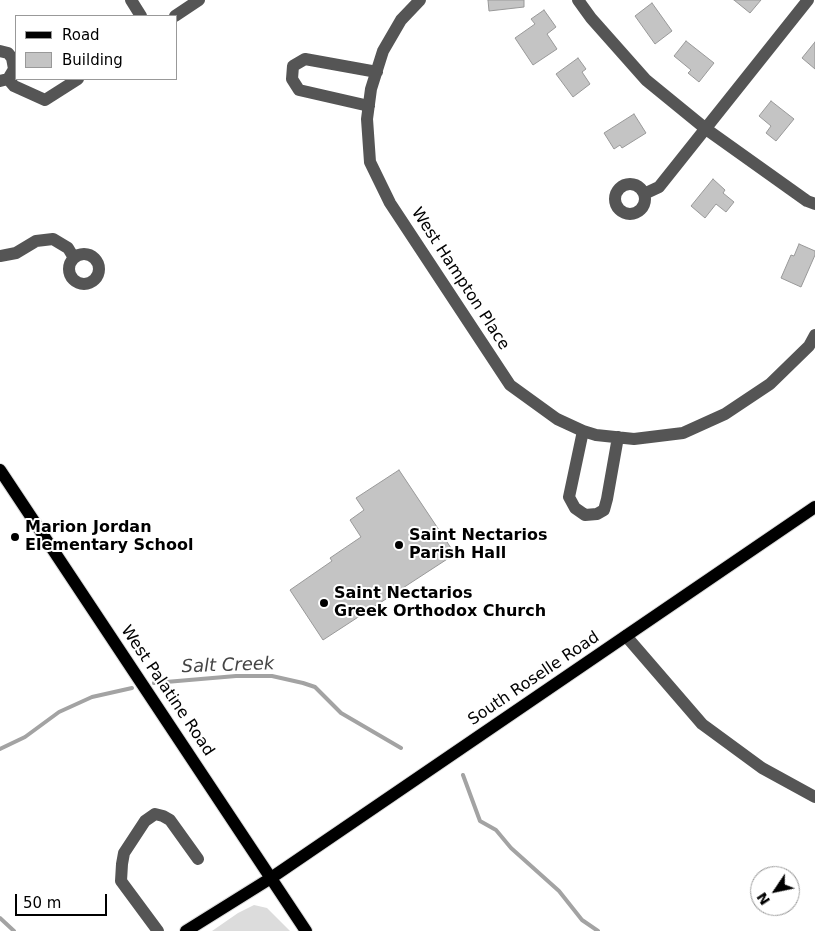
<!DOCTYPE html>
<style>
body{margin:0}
#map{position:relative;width:815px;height:931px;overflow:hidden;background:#fff;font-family:"DejaVu Sans",sans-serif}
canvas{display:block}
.legend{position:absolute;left:15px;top:15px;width:162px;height:65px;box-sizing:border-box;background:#fff;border:1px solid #999;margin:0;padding:6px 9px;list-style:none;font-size:15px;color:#000}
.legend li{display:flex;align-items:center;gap:10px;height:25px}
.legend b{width:25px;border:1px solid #999}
.north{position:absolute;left:750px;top:866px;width:50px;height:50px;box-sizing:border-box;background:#fff;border:1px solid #999;border-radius:50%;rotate:236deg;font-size:14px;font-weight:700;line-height:20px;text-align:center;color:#000}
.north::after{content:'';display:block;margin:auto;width:18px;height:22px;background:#000;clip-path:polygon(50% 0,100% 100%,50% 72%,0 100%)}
.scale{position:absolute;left:15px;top:894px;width:92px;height:22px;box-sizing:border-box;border:2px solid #000;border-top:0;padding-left:6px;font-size:15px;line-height:18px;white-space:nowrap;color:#000;-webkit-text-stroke:4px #fff;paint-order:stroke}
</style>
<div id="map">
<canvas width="815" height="931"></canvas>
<ul class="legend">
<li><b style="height:6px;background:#000"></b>Road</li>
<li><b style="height:14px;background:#c4c4c4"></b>Building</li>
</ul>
<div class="north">N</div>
<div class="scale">50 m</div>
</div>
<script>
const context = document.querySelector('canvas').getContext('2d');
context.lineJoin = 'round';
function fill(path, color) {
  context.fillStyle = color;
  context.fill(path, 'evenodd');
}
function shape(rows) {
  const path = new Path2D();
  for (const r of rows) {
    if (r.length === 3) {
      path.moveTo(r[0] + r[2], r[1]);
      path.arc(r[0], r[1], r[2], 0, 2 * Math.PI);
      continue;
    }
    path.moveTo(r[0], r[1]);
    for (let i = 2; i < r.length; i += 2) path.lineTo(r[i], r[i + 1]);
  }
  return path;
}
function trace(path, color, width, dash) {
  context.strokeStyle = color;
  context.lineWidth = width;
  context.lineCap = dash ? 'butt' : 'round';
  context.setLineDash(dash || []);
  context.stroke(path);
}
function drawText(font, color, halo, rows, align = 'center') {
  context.font = font + ' "DejaVu Sans",sans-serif';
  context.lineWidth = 4;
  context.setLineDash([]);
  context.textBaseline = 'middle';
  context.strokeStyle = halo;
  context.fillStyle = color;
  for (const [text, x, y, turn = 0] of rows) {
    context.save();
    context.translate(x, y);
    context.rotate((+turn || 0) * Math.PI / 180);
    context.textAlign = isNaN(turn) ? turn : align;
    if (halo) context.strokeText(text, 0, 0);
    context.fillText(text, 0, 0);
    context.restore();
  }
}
const green = shape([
 [254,905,267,908,290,931,212,931,238,913]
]);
const stream = shape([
 [154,683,236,676,272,676,303,683,315,687,341,713,401,748],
 [0,749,25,737,59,712,92,697,132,688],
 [463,775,480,821,496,830,511,848,559,891,582,920,598,931],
 [0,918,14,931]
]);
const building = shape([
 [488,0,524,0,524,7,489,11,488,0],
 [734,0,761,0,750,13,734,0],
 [652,3,672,31,655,44,635,16,652,3],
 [544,10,556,27,547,34,557,49,533,65,515,38,535,24,531,19,544,10],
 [686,41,714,63,699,82,688,73,691,70,674,56,686,41],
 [815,42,815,69,802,58,815,42],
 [578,58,586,69,582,72,590,84,573,97,556,74,578,58],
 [771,101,794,119,776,141,766,133,771,126,759,116,771,101],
 [634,114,646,133,622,148,620,145,614,149,604,133,634,114],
 [713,179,725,190,723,193,734,202,726,212,716,204,705,218,691,206,713,179],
 [799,244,815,251,815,255,801,287,781,278,791,255,794,256,799,244],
 [399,470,455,554,323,640,290,590,332,561,330,558,361,537,350,520,364,510,356,498,399,470]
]);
const minor = shape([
 [131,0,141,16],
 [420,0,401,20,383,51,371,89,367,119,370,162,390,203,510,385,557,419,583,431,596,435,634,439,683,433,725,414,770,384,809,346,815,335],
 [578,0,591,18,646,80,706,129,807,201,815,204],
 [175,16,199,0],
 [0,51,8,53,12,58,14,69,8,79,0,81],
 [8,79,14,86,45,100,78,79],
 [369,106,299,90,292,79,293,66,305,59,377,72],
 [630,199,15],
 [644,194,659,187,808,0],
 [84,269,15],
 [0,256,16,253,36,241,53,239,68,248,74,258],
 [583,431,569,497,575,508,585,515,597,514,604,510,607,499,618,437],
 [626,636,702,724,762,768,815,797],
 [158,931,121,881,122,864,124,853,145,821,155,814,163,816,170,820,198,859]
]);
const major = shape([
 [0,470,306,931],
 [186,931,271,878,815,507]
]);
const markers = [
 [15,537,5,"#000"],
 [399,545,5,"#000"],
 [324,603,5,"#000"]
];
const streetNames = [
 ["West Hampton Place",460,279,57],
 ["South Roselle Road",534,679,-34],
 ["West Palatine Road",167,691,56]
];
const poiNames = [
 ["Marion Jordan",25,528],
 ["Elementary School",25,546],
 ["Saint Nectarios",409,536],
 ["Parish Hall",409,554],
 ["Saint Nectarios",334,594],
 ["Greek Orthodox Church",334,612]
];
const waterNames = [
 ["Salt Creek",228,666,-2]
];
fill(green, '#dcdcdc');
trace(stream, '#a3a3a3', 4);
fill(building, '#c4c4c4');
trace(building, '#999', 1);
trace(major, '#dbdbdb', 14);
trace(minor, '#555', 12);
trace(major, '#000', 12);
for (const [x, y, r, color] of markers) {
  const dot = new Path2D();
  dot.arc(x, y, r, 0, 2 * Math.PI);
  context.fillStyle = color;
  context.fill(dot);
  trace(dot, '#fff', 2);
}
drawText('16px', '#000', '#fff', streetNames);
drawText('bold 16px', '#000', '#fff', poiNames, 'left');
drawText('italic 18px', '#444', '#fff', waterNames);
</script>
